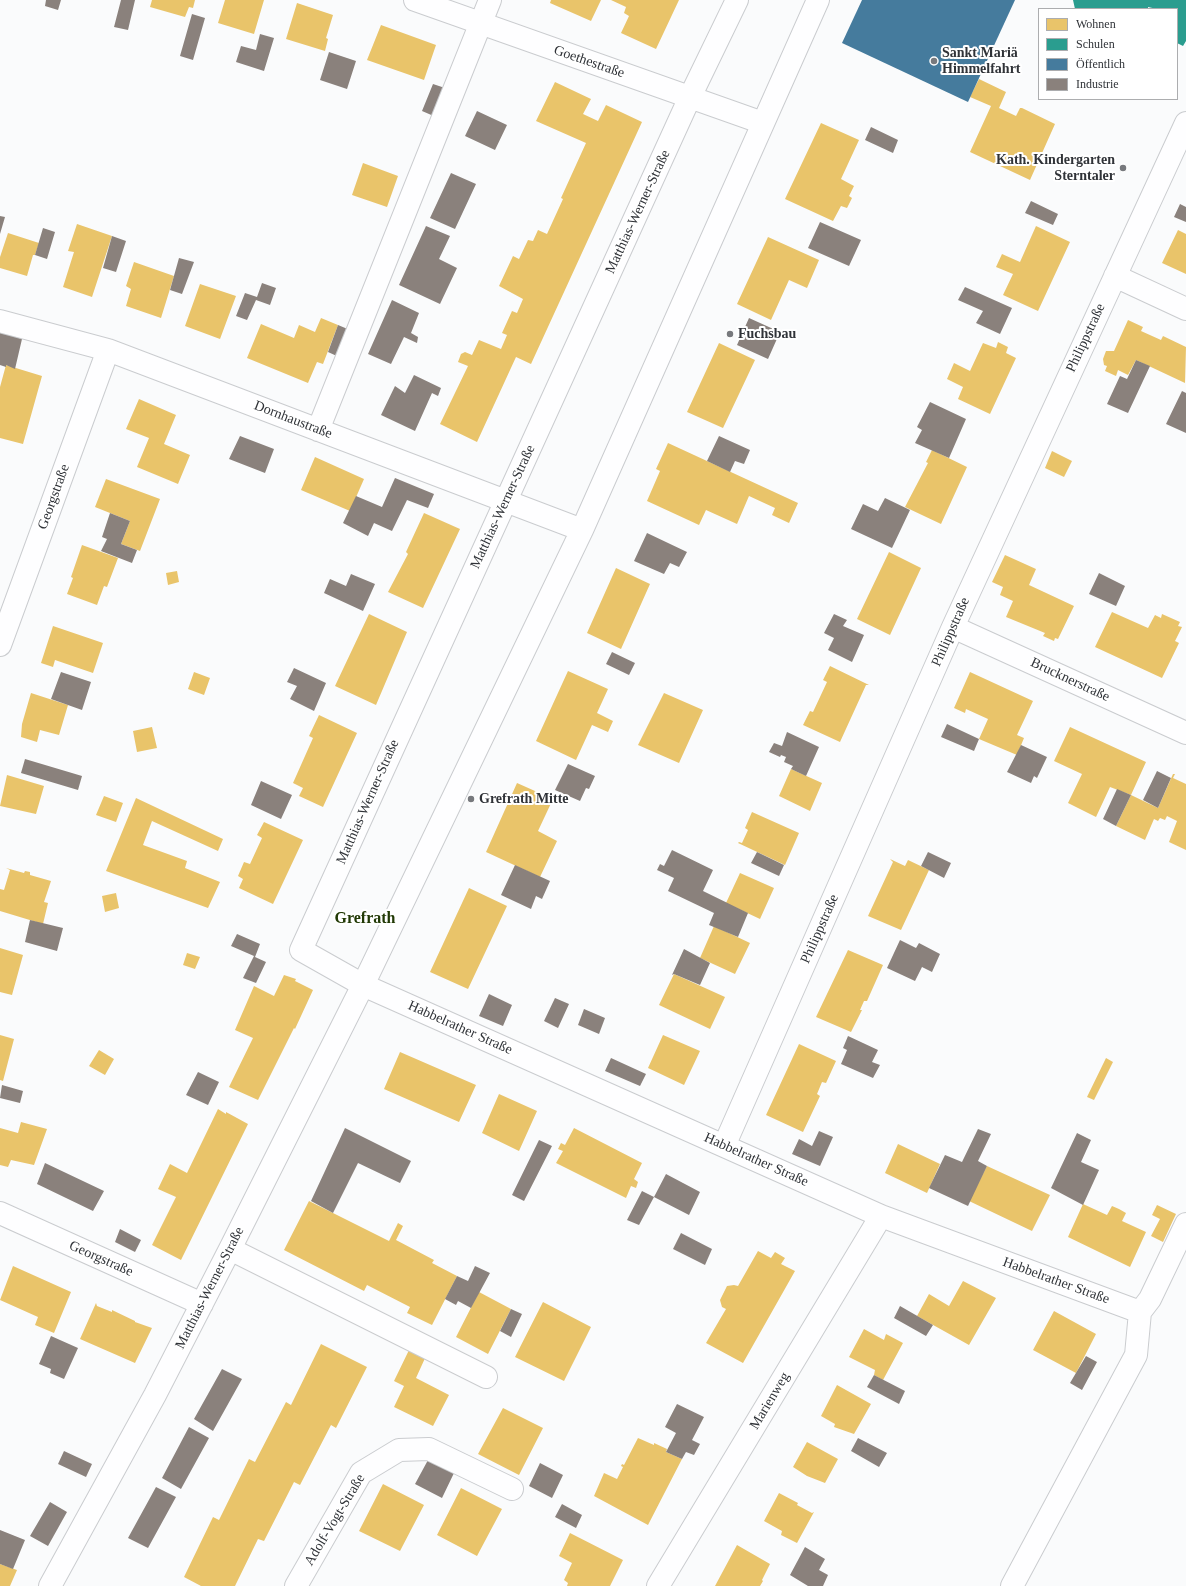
<!DOCTYPE html>
<meta charset="utf-8">
<style>
body{margin:0}
#map{position:relative;width:1186px;height:1586px;overflow:hidden;background:#fafbfc;font-family:"Times New Roman",serif}
canvas{display:block}
.legend{position:absolute;left:1038px;top:8px;width:140px;height:92px;box-sizing:border-box;background:#fff;border:1px solid #acadaf;margin:0;padding:5px 7px;list-style:none;font-size:12px;color:#303338}
.legend li{display:flex;align-items:center;gap:8px;height:20px}
.legend b{width:20px;border:1px solid #acadaf}
</style>
<div id="map">
<canvas width="1186" height="1586"></canvas>
<ul class="legend">
<li><b style="height:11px;background:#e9c46a"></b>Wohnen</li>
<li><b style="height:11px;background:#2a9d8f"></b>Schulen</li>
<li><b style="height:11px;background:#457b9d"></b>Öffentlich</li>
<li><b style="height:11px;background:#8a817c"></b>Industrie</li>
</ul>
</div>
<script>
const context = document.querySelector('canvas').getContext('2d');
context.lineJoin = 'round';
function fill(path, color) {
  context.fillStyle = color;
  context.fill(path, 'evenodd');
}
function shape(rows) {
  const path = new Path2D();
  for (const r of rows) {
    path.moveTo(r[0], r[1]);
    for (let i = 2; i < r.length; i += 2) path.lineTo(r[i], r[i + 1]);
  }
  return path;
}
function trace(path, color, width, dash) {
  context.strokeStyle = color;
  context.lineWidth = width;
  context.lineCap = dash ? 'butt' : 'round';
  context.setLineDash(dash || []);
  context.stroke(path);
}
function drawText(font, color, halo, rows, align = 'center') {
  context.font = font + ' "Times New Roman",serif';
  context.lineWidth = 4;
  context.setLineDash([]);
  context.textBaseline = 'middle';
  context.strokeStyle = halo;
  context.fillStyle = color;
  for (const [text, x, y, turn = 0] of rows) {
    context.save();
    context.translate(x, y);
    context.rotate((+turn || 0) * Math.PI / 180);
    context.textAlign = isNaN(turn) ? turn : align;
    if (halo) context.strokeText(text, 0, 0);
    context.fillText(text, 0, 0);
    context.restore();
  }
}
const homes = shape([
 [152,0,195,0,193,8,189,7,185,17,150,7],
 [225,0,264,0,254,34,218,23],
 [551,0,601,0,591,21,550,3],
 [611,0,679,0,656,49,621,33,629,16,624,13,626,7],
 [297,3,333,15,326,38,328,39,325,51,286,39],
 [381,25,436,45,424,80,367,60],
 [979,79,1006,92,999,108,1016,116,1020,108,1022,108,1055,124,1030,180,970,152,991,106,970,97],
 [555,82,591,99,583,114,598,121,606,105,642,122,531,364,516,357,477,442,440,424,468,366,458,362,461,354,465,352,472,355,479,340,501,349,507,335,502,333,512,311,517,313,523,299,499,286,513,256,519,259,528,240,533,241,538,230,547,234,563,199,561,198,586,143,536,121],
 [821,123,859,140,841,179,854,186,849,196,852,198,847,208,841,206,833,221,785,199],
 [363,163,398,176,387,207,352,195],
 [77,224,112,236,92,297,63,287,74,252,68,251],
 [1036,226,1070,242,1038,311,1003,295,1013,274,996,267,1002,254,1020,262],
 [1178,230,1186,234,1186,274,1162,263],
 [8,233,39,243,35,255,33,255,27,276,0,268,0,257],
 [768,237,819,260,807,288,789,280,771,320,737,304],
 [134,262,174,276,161,318,126,306,131,289,126,286],
 [200,284,236,296,220,339,185,326],
 [321,318,338,325,323,364,317,362,308,383,247,358,261,324,294,338,299,325,315,332],
 [1128,320,1143,327,1141,331,1161,340,1163,336,1186,347,1185,383,1136,360,1128,375,1118,370,1116,376,1105,371,1107,366,1104,365,1103,359,1106,351,1114,351],
 [998,342,1008,347,1006,353,1016,358,990,414,958,399,963,387,947,379,954,363,970,371,983,343,996,348],
 [719,343,755,360,723,428,687,412],
 [6,365,42,376,23,444,0,438,0,387],
 [139,399,176,415,164,444,190,455,178,484,137,467,149,438,126,429],
 [668,443,798,503,789,523,772,515,775,508,749,496,737,524,706,510,699,525,647,501,660,471,656,469],
 [932,450,967,467,941,524,905,507,928,463,926,462],
 [1052,451,1072,461,1064,477,1045,468],
 [315,457,364,479,350,511,301,490],
 [106,479,160,499,140,551,121,544,130,521,95,507],
 [424,513,460,529,423,608,388,592,408,554,406,552],
 [82,545,118,558,107,587,104,586,97,605,67,594,73,578,71,577],
 [889,552,921,568,890,635,857,619],
 [1005,555,1036,569,1029,585,1074,606,1058,639,1055,638,1054,641,1043,636,1045,633,1006,617,1013,601,1000,595,1003,587,992,582],
 [616,568,650,584,621,649,587,633],
 [177,571,179,582,168,585,166,573],
 [1112,612,1148,628,1155,615,1161,618,1162,614,1180,622,1178,626,1182,627,1175,641,1179,643,1162,678,1095,647],
 [369,614,407,632,376,705,335,686],
 [53,626,103,643,93,673,55,660,53,667,41,663],
 [830,666,869,685,866,685,840,742,803,725,810,711,813,712,827,682,823,680],
 [568,671,608,689,597,713,613,721,608,732,592,725,576,760,536,741],
 [194,672,210,678,204,695,188,689],
 [970,672,1033,701,1017,735,1024,738,1017,755,979,739,988,719,966,709,965,713,954,708],
 [31,693,68,705,59,735,40,730,37,742,21,737,22,724],
 [664,693,703,710,679,763,638,745],
 [319,715,357,733,323,807,299,796,303,788,293,783,313,738,309,736],
 [152,727,157,748,137,752,133,731],
 [1070,727,1146,762,1131,795,1110,787,1096,817,1068,803,1082,774,1054,761],
 [791,769,822,783,810,811,779,796],
 [1173,774,1175,774,1173,778,1186,784,1186,850,1169,842,1177,821,1167,816,1165,820,1160,818,1158,821,1154,819,1145,840,1116,826,1131,795,1158,808],
 [7,775,44,786,36,814,0,806],
 [517,783,553,799,538,831,557,841,540,877,486,852],
 [104,796,123,803,116,822,96,815],
 [136,798,223,839,218,851,152,821,143,845,187,861,185,868,220,882,208,908,106,871],
 [752,812,799,833,785,865,738,843,739,842,742,843,748,830,745,828],
 [264,822,303,840,273,904,239,888,243,879,238,876,244,862,250,864,262,838,257,835],
 [890,859,905,866,908,860,929,870,901,930,868,916,893,862],
 [6,868,24,873,25,871,30,872,30,875,51,881,44,902,48,903,43,924,0,911,0,889,4,890,10,870],
 [740,873,774,888,760,919,726,903],
 [469,888,507,906,468,989,430,972],
 [116,893,119,908,105,912,102,896],
 [714,926,750,943,735,974,700,958],
 [0,948,23,955,12,995,0,992],
 [848,950,883,965,867,1001,864,1001,860,1010,862,1010,851,1032,816,1017],
 [187,953,200,957,195,969,183,965],
 [674,974,725,997,710,1029,659,1005],
 [284,975,296,979,295,981,313,990,295,1029,294,1028,258,1100,229,1087,253,1038,235,1030,254,986,274,996],
 [0,1035,14,1039,3,1081,0,1080],
 [663,1035,700,1051,684,1085,648,1068],
 [799,1044,836,1061,826,1083,822,1082,817,1094,820,1096,803,1132,766,1115],
 [99,1050,114,1059,105,1075,89,1066],
 [400,1052,476,1085,459,1122,384,1089],
 [1106,1058,1113,1062,1094,1100,1087,1097],
 [499,1094,537,1111,519,1151,482,1133],
 [218,1109,226,1114,226,1112,248,1124,181,1260,152,1245,176,1197,158,1189,170,1164,187,1173],
 [21,1122,47,1129,34,1165,11,1160,8,1167,0,1165,0,1128,18,1133],
 [574,1128,642,1163,634,1179,638,1182,636,1188,631,1186,626,1198,556,1163,563,1151,558,1149,561,1143,565,1145],
 [898,1144,940,1164,927,1193,885,1173],
 [987,1166,1050,1195,1032,1231,969,1201],
 [309,1201,389,1241,398,1223,403,1226,396,1240,434,1260,432,1263,457,1276,432,1325,407,1313,410,1307,367,1285,364,1291,284,1250],
 [1083,1204,1107,1215,1112,1206,1119,1209,1126,1213,1122,1221,1146,1232,1130,1267,1068,1237],
 [1157,1205,1176,1214,1163,1242,1151,1236,1160,1219,1152,1215],
 [758,1251,771,1258,775,1252,785,1258,781,1264,795,1271,743,1363,706,1343,726,1309,722,1307,720,1300,727,1286,734,1285,738,1286],
 [13,1266,71,1292,54,1333,35,1325,38,1317,0,1300],
 [963,1281,996,1298,969,1345,917,1316,929,1294,949,1306],
 [479,1292,511,1309,488,1354,456,1337],
 [543,1302,591,1327,564,1381,515,1357],
 [96,1303,97,1306,112,1312,112,1310,135,1321,135,1322,152,1328,135,1363,80,1339],
 [1054,1311,1096,1334,1076,1373,1033,1350],
 [864,1329,884,1340,886,1334,903,1343,883,1380,874,1375,875,1370,849,1357],
 [321,1344,367,1367,336,1428,331,1425,300,1485,294,1482,264,1541,258,1539,235,1586,201,1586,184,1577,213,1517,219,1520,249,1459,255,1462,286,1402,291,1405],
 [410,1348,426,1356,416,1378,449,1395,433,1426,394,1407,404,1386,394,1381],
 [837,1385,871,1404,854,1434,834,1427,835,1424,821,1416],
 [503,1408,543,1428,519,1475,478,1454],
 [638,1438,654,1445,654,1443,667,1449,666,1452,682,1459,648,1525,594,1496,604,1473,617,1479,623,1467,621,1466,622,1464,624,1465],
 [807,1442,838,1459,825,1483,807,1476,793,1467],
 [383,1484,424,1505,400,1551,359,1531],
 [461,1488,502,1509,477,1556,437,1535],
 [779,1493,798,1503,797,1505,812,1513,814,1512,797,1543,781,1535,782,1531,764,1521],
 [570,1533,623,1560,610,1586,567,1586,568,1583,564,1580,572,1563,559,1556],
 [737,1545,770,1564,762,1580,763,1581,760,1586,715,1586],
 [0,1564,17,1570,10,1586,0,1586]
]);
const schools = shape([
 [1073,0,1186,0,1186,41,1183,46,1177,43,1177,9,1157,9,1148,7,1148,9,1075,9]
]);
const public = shape([
 [862,0,1015,0,968,102,842,43]
]);
const industry = shape([
 [46,0,61,0,58,10,45,6],
 [121,0,135,0,128,30,114,27],
 [192,14,205,18,193,60,180,56],
 [260,34,274,38,264,71,236,62,241,46,256,50],
 [329,52,356,61,347,89,320,80],
 [433,84,448,89,436,117,422,111],
 [477,111,507,125,495,150,465,136],
 [871,127,898,140,893,153,865,140],
 [451,173,476,184,455,229,430,218],
 [1031,201,1058,214,1053,225,1025,213],
 [1180,204,1186,207,1186,222,1174,217],
 [0,216,5,217,0,234],
 [820,222,861,240,849,266,808,248],
 [426,226,450,236,439,259,457,268,440,304,399,285],
 [43,228,55,232,47,259,35,255],
 [112,236,126,241,116,272,103,268],
 [179,258,194,262,182,294,170,290],
 [262,283,276,288,270,305,256,300,247,320,236,316,245,293,257,297],
 [965,287,1012,308,1000,334,976,323,983,311,958,300],
 [392,300,419,313,411,333,418,337,417,343,404,337,391,364,368,354],
 [749,318,780,332,768,359,737,345],
 [338,325,350,330,339,357,328,352],
 [0,332,22,339,15,369,6,365,6,367,0,365],
 [1136,360,1150,366,1128,413,1107,404,1120,376,1127,379],
 [414,375,441,388,438,396,432,393,415,431,381,415,395,386,405,393],
 [1182,391,1186,393,1186,433,1166,424],
 [930,402,966,419,949,458,915,443,922,430,917,427],
 [240,436,274,449,265,473,229,459],
 [719,436,750,450,744,464,735,461,730,472,707,461],
 [395,478,434,494,428,508,407,500,392,531,374,523,368,536,343,523,356,496,382,507],
 [885,498,910,510,892,548,851,529,863,504,878,511],
 [110,513,130,521,121,544,137,550,132,563,101,551,107,539,102,537],
 [647,533,687,552,679,567,670,563,664,574,634,561],
 [1099,573,1125,586,1116,606,1089,594],
 [351,574,375,584,363,611,324,593,330,579,346,586],
 [834,614,847,620,843,626,864,635,852,662,828,650,834,638,824,633],
 [612,652,635,663,629,675,606,664],
 [294,668,326,683,314,711,290,699,297,686,287,682],
 [61,672,91,682,82,710,51,699],
 [947,724,979,739,974,751,941,737],
 [787,732,819,747,806,776,791,769,793,766,784,762,786,757,781,755,780,757,769,752,774,743,782,746],
 [1021,745,1047,757,1037,778,1034,776,1031,783,1007,772],
 [25,759,82,776,78,790,21,773],
 [568,764,595,776,589,789,586,788,580,801,555,790],
 [1157,771,1171,778,1158,808,1143,800],
 [261,781,292,795,281,819,251,805],
 [1117,789,1131,795,1116,826,1103,819],
 [672,850,713,870,703,891,748,913,738,937,709,925,714,913,668,891,674,878,657,870,660,864,664,866],
 [757,852,784,865,779,876,751,863],
 [928,852,951,863,944,878,921,866],
 [515,865,550,881,542,899,536,896,531,909,501,895],
 [30,920,63,928,57,951,25,942],
 [237,934,260,944,255,957,266,962,256,983,243,978,254,956,231,946],
 [900,940,916,948,919,943,940,954,932,972,922,967,915,981,887,968],
 [684,949,710,963,700,985,674,974,672,975],
 [489,994,512,1005,503,1026,479,1016],
 [555,998,569,1004,558,1028,544,1021],
 [584,1009,605,1018,599,1034,578,1025],
 [848,1036,878,1050,872,1062,880,1065,873,1078,841,1064,847,1050,843,1048],
 [611,1058,646,1074,640,1086,605,1071],
 [198,1072,219,1082,208,1105,186,1095],
 [2,1085,23,1091,20,1103,0,1098],
 [345,1128,411,1161,400,1183,358,1163,333,1213,311,1201],
 [978,1129,991,1134,978,1161,987,1166,968,1206,929,1188,945,1155,962,1162],
 [819,1131,833,1137,820,1166,792,1154,799,1139,812,1146],
 [1077,1133,1091,1140,1081,1162,1099,1170,1083,1205,1051,1188],
 [539,1140,552,1146,524,1201,512,1195],
 [45,1163,104,1191,93,1211,37,1184],
 [666,1174,700,1192,689,1215,654,1197],
 [642,1191,654,1197,639,1225,627,1220],
 [120,1229,141,1240,135,1252,115,1242],
 [681,1233,712,1249,705,1265,673,1249],
 [475,1266,490,1273,471,1308,458,1301,456,1305,445,1299,457,1276,468,1281],
 [900,1306,933,1325,926,1336,894,1318],
 [511,1309,522,1314,511,1337,500,1331],
 [51,1336,78,1348,64,1379,50,1373,51,1369,39,1364],
 [1086,1356,1097,1362,1082,1390,1070,1383],
 [222,1369,242,1379,213,1431,194,1419],
 [874,1375,905,1391,899,1404,867,1387],
 [677,1404,704,1417,692,1440,700,1444,694,1455,686,1452,682,1459,666,1452,676,1433,665,1427],
 [189,1427,209,1438,181,1489,162,1478],
 [858,1438,887,1453,879,1467,851,1451],
 [64,1451,92,1464,86,1477,58,1464],
 [428,1460,454,1473,442,1498,415,1484],
 [540,1463,563,1475,552,1498,529,1486],
 [156,1487,176,1497,148,1548,128,1538],
 [50,1502,67,1512,48,1546,30,1536],
 [562,1504,582,1515,576,1528,555,1517],
 [0,1530,25,1540,13,1569,0,1564],
 [805,1547,825,1559,819,1570,828,1575,823,1586,808,1586,790,1575]
]);
const minor = shape([
 [415,0,763,123],
 [737,0,690,97,301,950,363,985,881,1216,1140,1312,1150,1299,1186,1224],
 [1115,276,1186,309],
 [0,321,108,350,582,530],
 [318,430,490,0],
 [953,627,1186,733],
 [0,645,108,350],
 [724,1146,953,627,1186,123],
 [0,1213,202,1304],
 [230,1249,486,1377],
 [50,1586,155,1395,230,1249,363,985,582,530,818,0],
 [296,1586,361,1473,399,1450,429,1449,512,1489],
 [658,1586,881,1216],
 [1012,1586,1136,1355,1140,1312]
]);
const markers = [
 [934,61,4,"#77797d"],
 [1123,168,4,"#77797d"],
 [730,334,4,"#77797d"],
 [471,799,4,"#77797d"]
];
const poiNames = [
 ["Sankt Mariä",942,53],
 ["Himmelfahrt",942,69],
 ["Kath. Kindergarten",1115,160,"right"],
 ["Sterntaler",1115,176,"right"],
 ["Fuchsbau",738,334],
 ["Grefrath Mitte",479,799]
];
const streetNames = [
 ["Goethestraße",589,62,19],
 ["Matthias-Werner-Straße",638,212,-65],
 ["Philippstraße",1086,338,-65],
 ["Dornhaustraße",293,420,21],
 ["Georgstraße",54,497,-70],
 ["Matthias-Werner-Straße",503,507,-65],
 ["Philippstraße",951,632,-66],
 ["Brucknerstraße",1070,680,25],
 ["Matthias-Werner-Straße",368,802,-66],
 ["Philippstraße",820,929,-66],
 ["Habbelrather Straße",460,1028,24],
 ["Habbelrather Straße",756,1160,24],
 ["Georgstraße",101,1259,24],
 ["Habbelrather Straße",1056,1281,20],
 ["Matthias-Werner-Straße",210,1288,-63],
 ["Marienweg",770,1401,-59],
 ["Adolf-Vogt-Straße",335,1520,-59]
];
const quarterNames = [
 ["Grefrath",365,919]
];
fill(homes, '#e9c46a');
fill(schools, '#2a9d8f');
fill(public, '#457b9d');
fill(industry, '#8a817c');
trace(minor, '#cacccf', 24);
trace(minor, '#fefeff', 22);
for (const [x, y, r, color] of markers) {
  const dot = new Path2D();
  dot.arc(x, y, r, 0, 2 * Math.PI);
  context.fillStyle = color;
  context.fill(dot);
  trace(dot, '#fff', 1.5);
}
drawText('bold 14px', '#303338', '#fff', poiNames, 'left');
drawText('14px', '#303338', '#fff', streetNames);
drawText('bold 16px', '#213905', '#fff', quarterNames);
</script>
